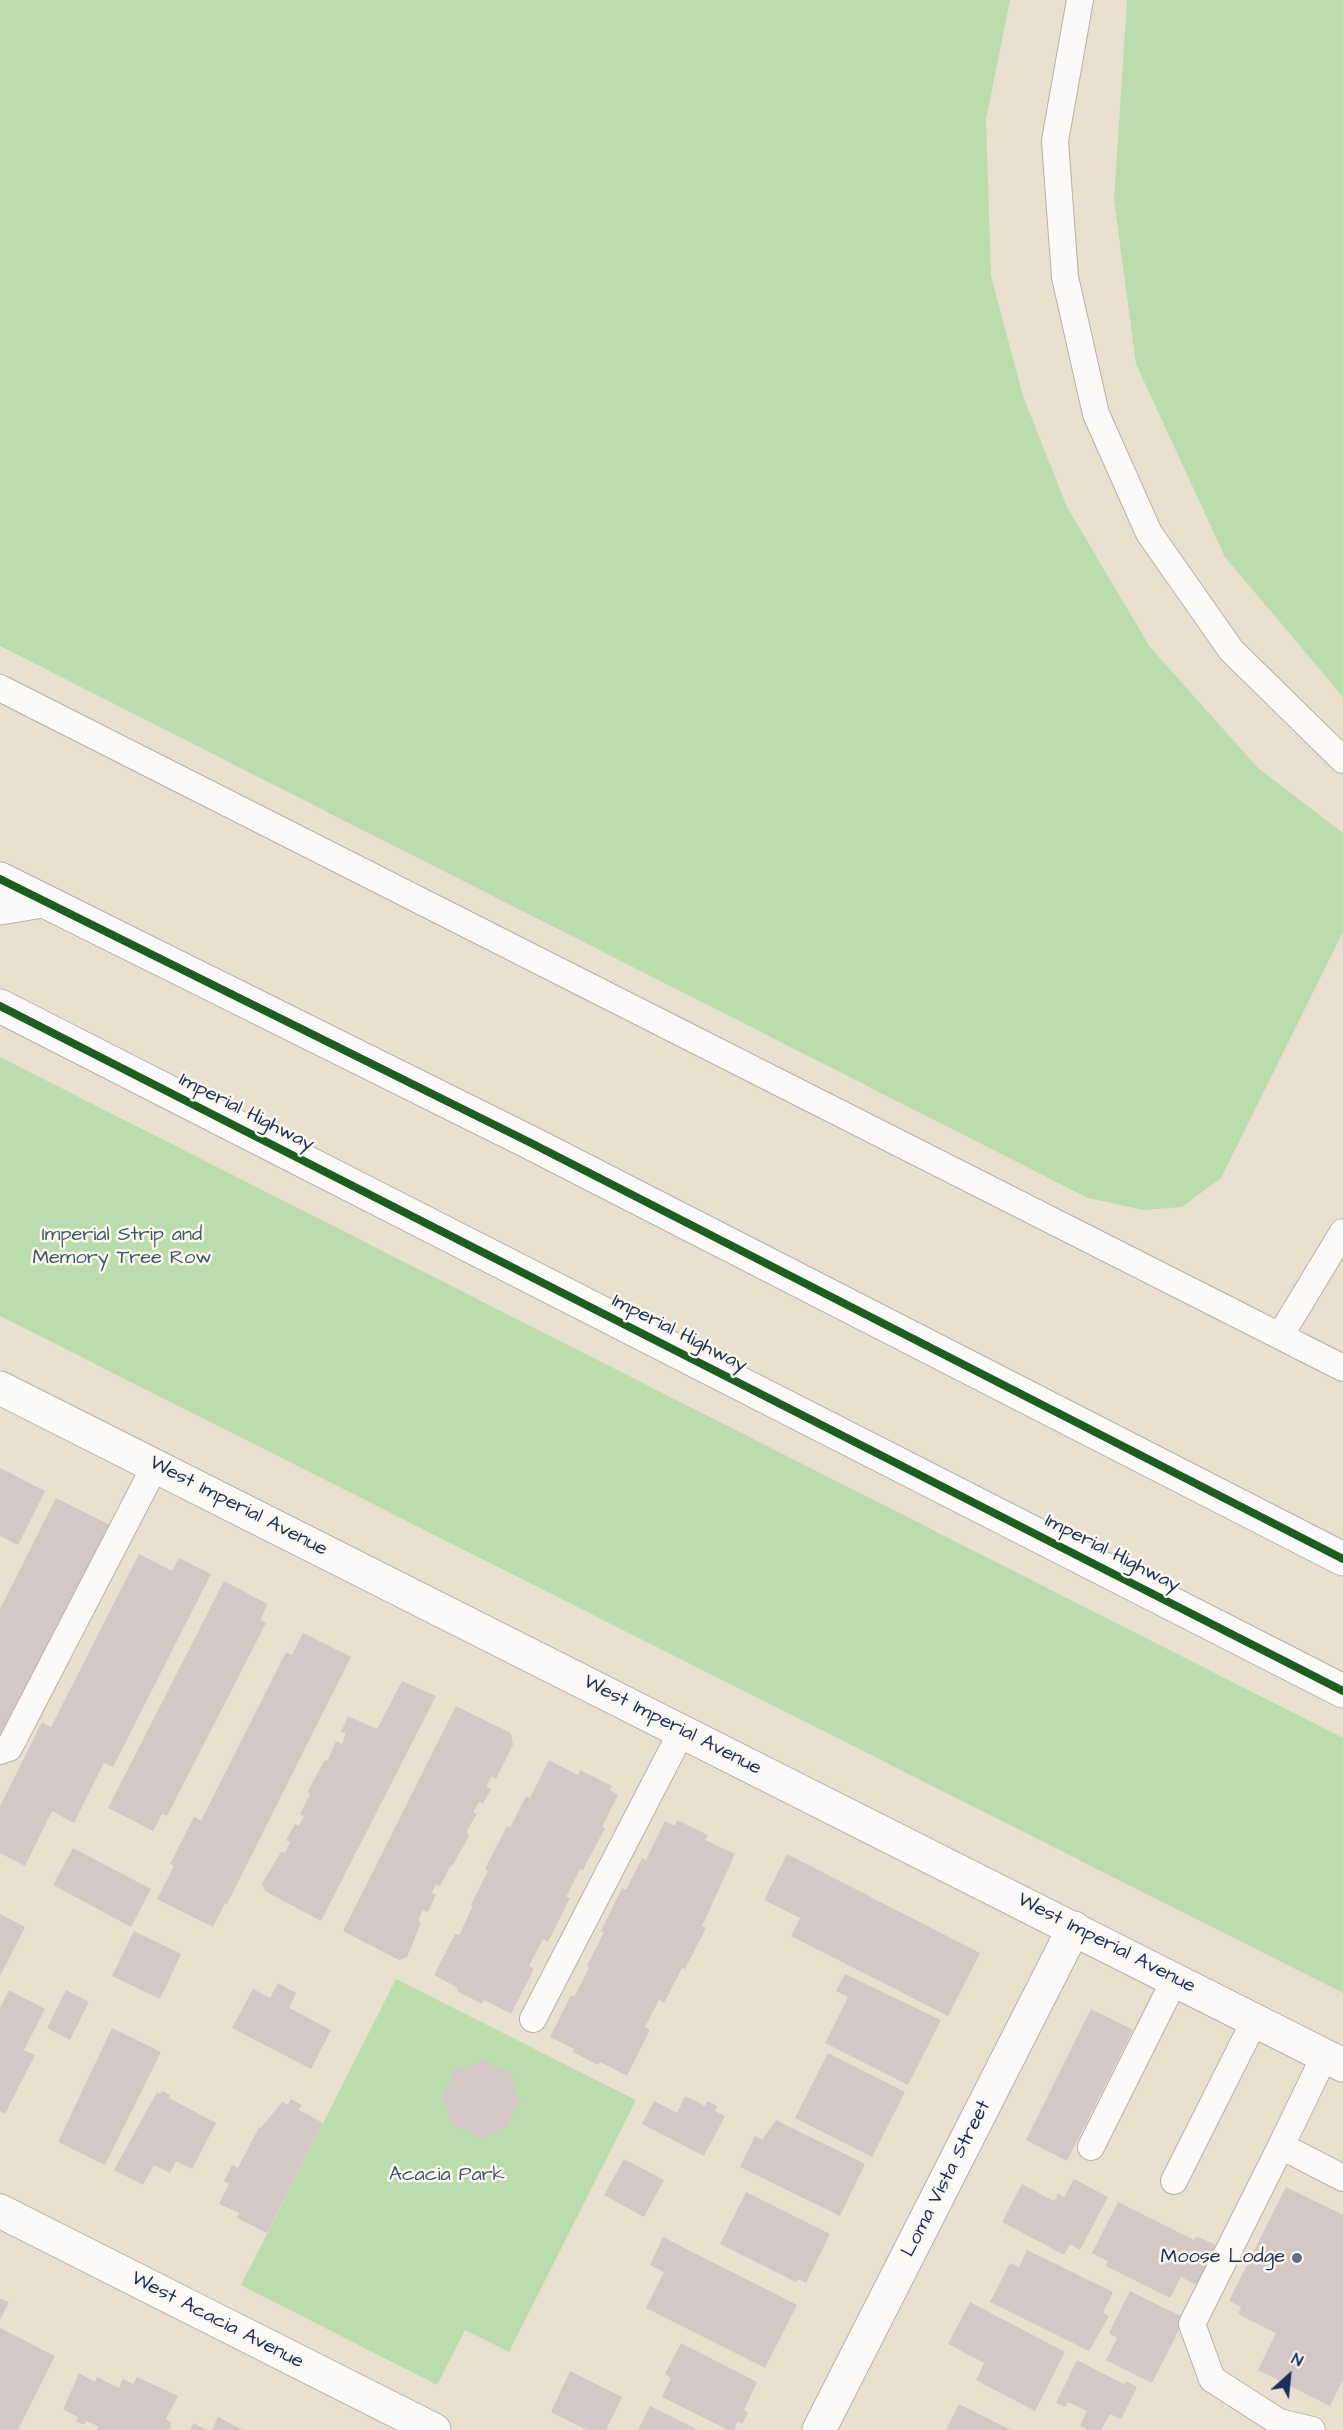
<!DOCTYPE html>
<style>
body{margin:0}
#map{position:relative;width:1343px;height:2430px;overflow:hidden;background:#eae0d0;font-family:"Architects Daughter",sans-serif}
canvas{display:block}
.north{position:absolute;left:1259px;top:2346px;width:60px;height:60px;-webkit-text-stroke:4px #fbf7ec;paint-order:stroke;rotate:27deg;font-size:16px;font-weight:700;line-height:24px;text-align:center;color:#1b2f5e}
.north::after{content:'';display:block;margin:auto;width:21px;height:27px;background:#1b2f5e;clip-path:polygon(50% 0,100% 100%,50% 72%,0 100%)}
</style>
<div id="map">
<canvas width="1343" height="2430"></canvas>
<div class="north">N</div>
</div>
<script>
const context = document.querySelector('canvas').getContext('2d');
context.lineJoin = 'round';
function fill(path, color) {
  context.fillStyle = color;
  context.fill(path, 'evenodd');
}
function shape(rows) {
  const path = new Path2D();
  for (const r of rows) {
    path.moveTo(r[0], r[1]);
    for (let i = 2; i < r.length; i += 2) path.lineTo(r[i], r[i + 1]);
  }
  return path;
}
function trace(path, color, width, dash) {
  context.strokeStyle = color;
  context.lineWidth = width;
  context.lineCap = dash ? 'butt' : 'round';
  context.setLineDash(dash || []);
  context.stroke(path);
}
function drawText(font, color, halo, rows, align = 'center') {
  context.font = font + ' "Architects Daughter",sans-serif';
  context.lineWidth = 5;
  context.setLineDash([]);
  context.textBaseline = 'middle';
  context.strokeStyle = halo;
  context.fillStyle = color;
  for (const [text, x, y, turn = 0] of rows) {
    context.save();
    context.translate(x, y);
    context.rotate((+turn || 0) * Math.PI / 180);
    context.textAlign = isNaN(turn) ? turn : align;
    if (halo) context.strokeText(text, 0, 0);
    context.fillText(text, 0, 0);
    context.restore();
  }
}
const green = shape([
 [0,0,1010,0,986,119,991,276,1023,396,1067,507,1150,647,1258,768,1343,833,1343,932,1221,1178,1182,1207,1144,1210,1088,1198,0,646],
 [1127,0,1343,0,1343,697,1225,557,1136,364,1114,200],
 [0,1057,1343,1738,1343,1993,0,1316],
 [396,1979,636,2100,509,2352,465,2330,437,2385,241,2285]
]);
const building = shape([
 [0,1468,45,1491,18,1545,0,1536],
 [56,1498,112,1526,0,1741,0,1609],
 [139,1554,172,1571,179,1558,211,1574,113,1767,104,1763,74,1823,52,1811,25,1866,0,1853,0,1806,42,1722,51,1727],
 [224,1581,268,1604,260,1620,266,1623,167,1816,162,1814,153,1831,108,1808],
 [303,1633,351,1657,227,1904,225,1903,213,1927,157,1899,174,1866,170,1864,194,1817,201,1821,286,1652,292,1655],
 [402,1681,436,1696,321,1921,265,1891,262,1884,281,1852,285,1853,290,1842,286,1840,295,1824,299,1826,304,1816,300,1814,310,1795,308,1791,324,1761,328,1760,336,1741,342,1744,346,1733,341,1732,348,1716,377,1729],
 [456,1706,511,1733,513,1745,496,1779,492,1776,486,1786,491,1789,483,1804,479,1802,473,1812,477,1814,467,1830,469,1836,453,1865,450,1867,440,1886,436,1884,432,1893,436,1895,428,1912,423,1910,418,1921,421,1923,407,1957,399,1960,343,1931],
 [549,1760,578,1775,580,1770,612,1786,610,1790,618,1795,602,1827,605,1828,583,1870,580,1869,566,1897,570,1898,548,1942,543,1939,529,1966,534,1969,511,2014,484,2000,482,2004,457,1991,458,1988,434,1975,455,1934,459,1935,473,1906,471,1905,488,1871,485,1869,507,1826,510,1828,526,1796,530,1798],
 [677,1820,708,1835,705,1840,735,1854,702,1926,706,1928,685,1969,682,1968,664,2003,659,2000,645,2027,650,2030,627,2076,600,2062,598,2065,573,2052,574,2049,550,2037,571,1995,574,1997,589,1968,587,1966,604,1932,601,1931,622,1888,626,1890,642,1858,646,1860,665,1821,675,1826],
 [73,1848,151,1889,131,1927,53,1885],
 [787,1854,980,1953,948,2016,791,1936,800,1918,764,1900],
 [0,1914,25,1927,0,1976],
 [134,1931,181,1954,160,1999,112,1976],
 [845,1974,941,2020,908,2085,825,2043,848,1997,836,1991],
 [278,1983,296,1993,289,2008,331,2030,311,2069,232,2028,253,1989,270,1998],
 [9,1990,45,2009,24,2050,35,2055,5,2114,0,2111,0,2008],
 [66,1990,89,2002,70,2040,47,2028],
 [1091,2009,1133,2030,1067,2161,1026,2140],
 [112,2028,161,2052,105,2165,58,2142],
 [828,2053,905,2092,872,2157,795,2118],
 [485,2058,492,2065,512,2074,516,2094,521,2103,509,2119,507,2127,480,2139,471,2132,450,2124,449,2115,441,2096,447,2088,455,2069,477,2064],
 [162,2091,170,2095,169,2098,216,2123,192,2169,176,2161,170,2173,154,2165,143,2185,114,2170,157,2092,161,2094],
 [685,2096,705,2106,707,2101,717,2106,715,2111,725,2116,704,2156,642,2124,654,2101,677,2113],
 [291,2099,302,2105,299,2110,323,2123,267,2233,237,2218,239,2213,219,2204,229,2184,224,2181,232,2165,238,2168,259,2127,261,2128,282,2102,288,2105],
 [776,2120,865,2164,840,2216,740,2167,755,2136,762,2140],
 [624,2159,664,2180,644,2217,604,2195],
 [1074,2179,1108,2197,1080,2250,1070,2244,1064,2255,1002,2222,1022,2184,1054,2201,1058,2193,1064,2197],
 [1286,2187,1343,2215,1343,2380,1330,2406,1258,2370,1276,2333,1238,2314,1241,2307,1229,2301],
 [746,2192,830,2234,806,2283,798,2279,796,2282,720,2244],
 [1118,2202,1194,2240,1196,2236,1220,2247,1200,2287,1181,2277,1170,2298,1106,2266,1108,2261,1092,2253],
 [663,2237,797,2305,765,2368,646,2308,664,2272,650,2265],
 [1027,2250,1113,2292,1103,2313,1109,2316,1089,2351,990,2302,1010,2263,1019,2267],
 [1130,2291,1185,2318,1152,2383,1106,2360,1117,2338,1109,2333],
 [0,2298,9,2302,0,2320],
 [970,2302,1065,2352,1035,2411,976,2380,984,2363,948,2344],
 [0,2328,55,2356,18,2430,0,2430],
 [681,2343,757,2382,744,2410,748,2413,742,2424,738,2421,734,2430,728,2430,662,2397,671,2378,665,2374],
 [1077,2360,1124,2384,1126,2381,1137,2387,1121,2419,1110,2414,1101,2430,1087,2430,1080,2426,1087,2411,1068,2402,1065,2407,1056,2403],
 [570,2371,622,2397,606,2430,587,2430,551,2412],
 [79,2373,95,2382,97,2377,119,2388,123,2379,133,2384,137,2377,178,2396,166,2419,172,2423,169,2430,96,2430,98,2426,86,2421,84,2425,76,2421,78,2417,63,2410],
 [959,2404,1011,2430,946,2430],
 [650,2406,698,2430,638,2430],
 [218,2417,243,2430,212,2430],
 [194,2423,207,2430,190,2430]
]);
const service = shape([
 [1080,0,1055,141,1065,277,1096,414,1149,533,1231,650,1343,760],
 [0,688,1343,1368],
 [1280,1336,1343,1232],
 [0,1751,9,1748,155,1466],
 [533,2019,682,1731],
 [1325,2055,1281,2146,1343,2178],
 [1281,2146,1192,2324,1212,2379,1279,2422,1312,2430],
 [1091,2147,1175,1979],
 [1174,2181,1255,2020]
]);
const minor = shape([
 [0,1388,1343,2065],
 [0,2211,434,2430],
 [819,2430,1074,1928]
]);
const primary = shape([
 [0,879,531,1143,1343,1559],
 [0,908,42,901],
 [0,1006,1343,1691]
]);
const cycleway = shape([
 [0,879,531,1143,1343,1559],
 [0,1006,1343,1691]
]);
const markers = [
 [1297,2258,6,"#636d86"]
];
const streetNames = [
 ["Imperial Highway",246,1113,27],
 ["Imperial Highway",679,1334,27],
 ["West Imperial Avenue",238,1507,27],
 ["Imperial Highway",1112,1554,27],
 ["West Imperial Avenue",672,1726,27],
 ["West Imperial Avenue",1106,1944,27],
 ["Loma Vista Street",947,2179,-63],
 ["West Acacia Avenue",217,2321,27]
];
const parkNames = [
 ["Imperial Strip and",122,1236],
 ["Memory Tree Row",122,1259],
 ["Acacia Park",447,2176]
];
const poiNames = [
 ["Moose Lodge",1285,2258]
];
fill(green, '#bbddae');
fill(building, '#d5c7c6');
trace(service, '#b6b1ac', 28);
trace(minor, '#b6b1ac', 35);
trace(primary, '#b6b1ac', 35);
trace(service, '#fcfaf8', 26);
trace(minor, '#fcfaf8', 33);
trace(primary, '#fcfaf8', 33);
trace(cycleway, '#1b5e20', 8);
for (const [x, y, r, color] of markers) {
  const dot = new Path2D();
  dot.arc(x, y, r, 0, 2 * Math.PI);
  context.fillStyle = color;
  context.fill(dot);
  trace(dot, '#fbf7ec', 2);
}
drawText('20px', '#1b2f5e', '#fbf7ec', streetNames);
drawText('20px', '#3a5a6b', '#fbf7ec', parkNames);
drawText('20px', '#1b2f5e', '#fbf7ec', poiNames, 'right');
</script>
